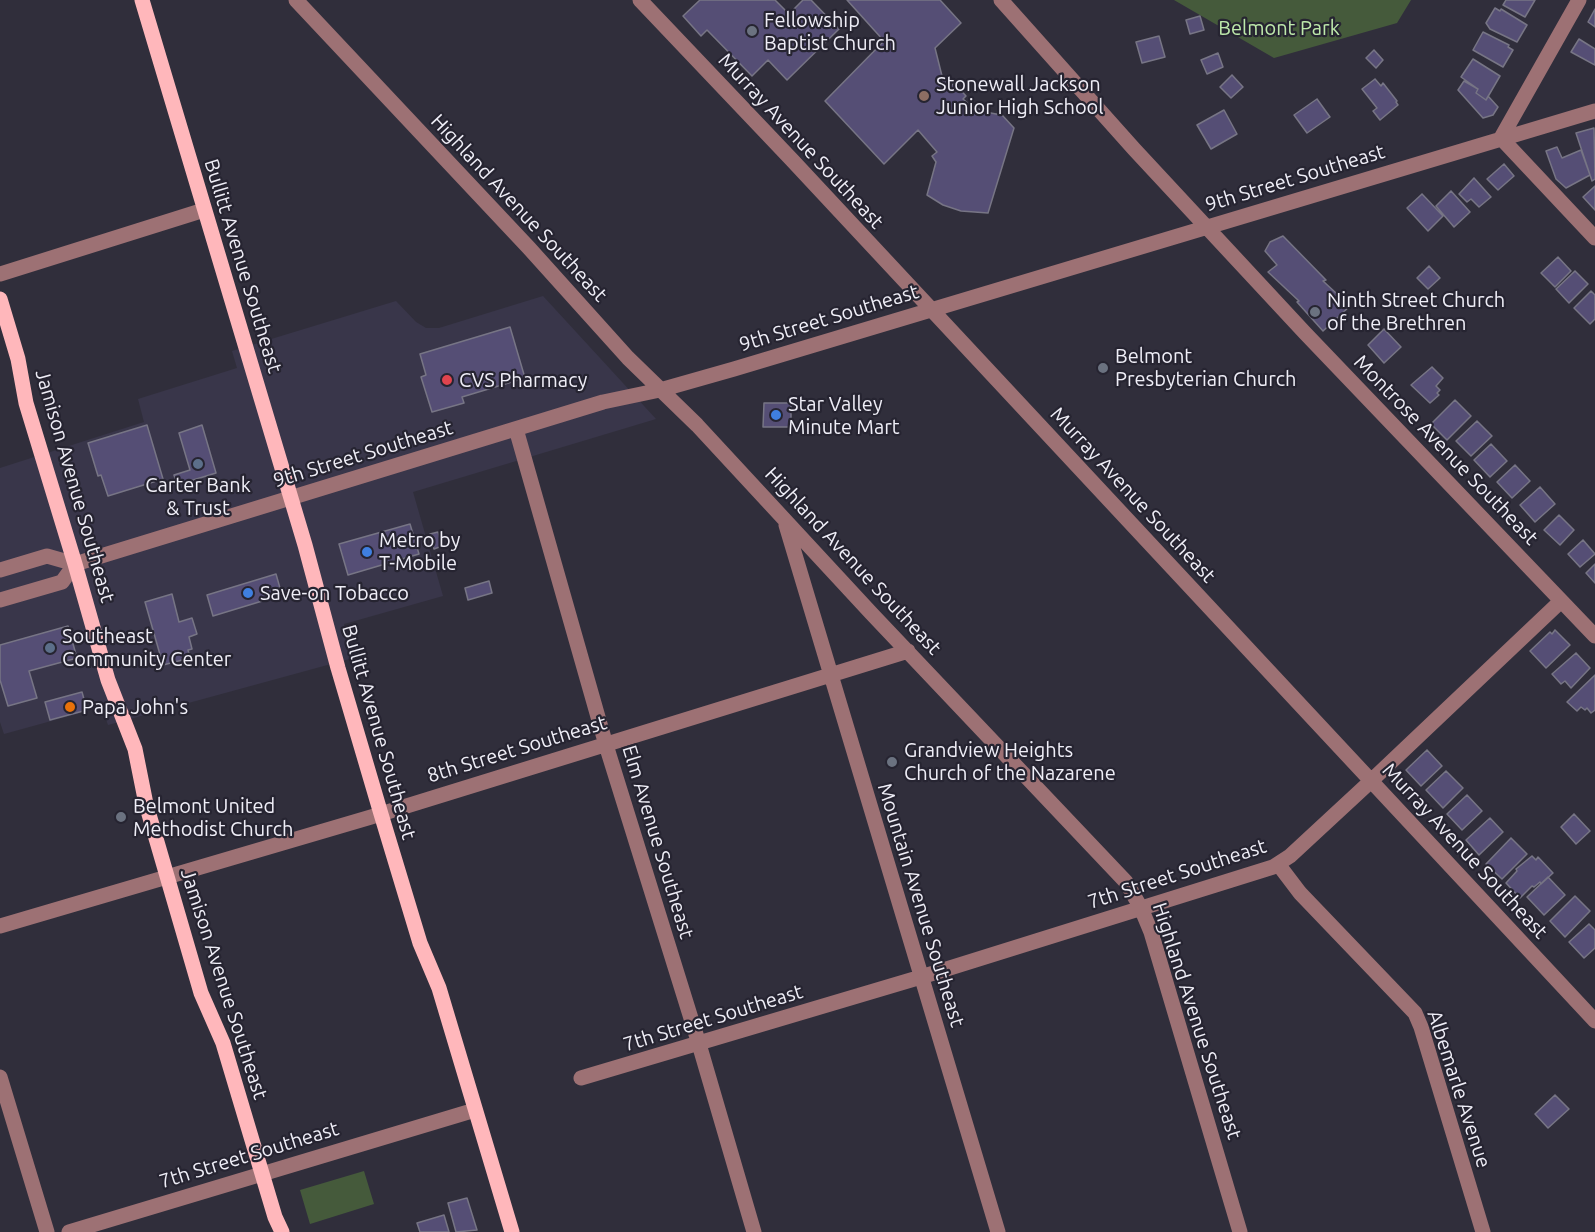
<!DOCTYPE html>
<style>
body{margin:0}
canvas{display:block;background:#302e3b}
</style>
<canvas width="1595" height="1232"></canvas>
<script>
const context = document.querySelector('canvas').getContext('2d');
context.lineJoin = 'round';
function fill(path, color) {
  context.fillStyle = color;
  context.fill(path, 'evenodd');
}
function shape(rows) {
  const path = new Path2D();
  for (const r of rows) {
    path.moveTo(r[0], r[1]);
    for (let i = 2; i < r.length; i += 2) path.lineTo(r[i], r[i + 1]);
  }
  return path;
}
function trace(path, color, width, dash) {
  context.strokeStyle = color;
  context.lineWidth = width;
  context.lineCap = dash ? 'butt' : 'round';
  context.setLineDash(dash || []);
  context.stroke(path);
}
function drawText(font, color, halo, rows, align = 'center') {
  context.font = font + ' Ubuntu,sans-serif';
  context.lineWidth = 4.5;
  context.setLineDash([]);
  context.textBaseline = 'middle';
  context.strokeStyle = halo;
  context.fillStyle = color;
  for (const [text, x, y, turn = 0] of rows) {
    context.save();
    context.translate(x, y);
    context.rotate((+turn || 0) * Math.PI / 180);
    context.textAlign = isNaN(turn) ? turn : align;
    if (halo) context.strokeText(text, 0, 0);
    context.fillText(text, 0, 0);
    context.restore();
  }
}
const built = shape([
 [543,296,656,419,413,492,443,596,344,624,353,658,108,725,102,707,4,734,0,722,0,468,144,422,138,399,237,368,232,351,396,301,416,322,426,328,439,328]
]);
const green = shape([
 [1174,0,1411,0,1397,23,1274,58],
 [364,1171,374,1204,310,1224,300,1190]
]);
const building = shape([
 [700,0,775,0,789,14,803,0,811,0,839,29,787,80,768,60,752,76,707,30,701,36,683,16,700,0],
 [847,0,940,0,961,23,935,48,942,76,950,87,954,83,966,96,963,99,970,105,985,112,1002,115,1014,128,988,213,961,211,943,205,927,195,936,162,932,156,937,152,918,130,884,164,825,101,884,41,847,0],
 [1506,0,1535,0,1525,17,1503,5,1506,0],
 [1495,8,1500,11,1501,9,1527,25,1517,42,1490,29,1486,23,1495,8],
 [1595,9,1595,27,1588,22,1595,9],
 [1200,16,1204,30,1190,34,1186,20,1200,16],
 [1483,32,1509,45,1508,47,1513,50,1503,67,1473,50,1483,32],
 [1159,36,1165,57,1142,63,1136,42,1159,36],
 [1579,39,1595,49,1595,65,1571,52,1579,39],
 [1374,50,1383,60,1376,68,1366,58,1374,50],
 [1218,53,1223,67,1207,74,1201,60,1218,53],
 [1473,59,1500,76,1486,100,1476,93,1478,89,1461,77,1473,59],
 [1232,75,1243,87,1231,98,1220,87,1232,75],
 [1375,79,1381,86,1383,83,1397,101,1396,102,1398,105,1380,120,1373,111,1377,108,1362,89,1375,79],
 [1464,81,1478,89,1476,93,1486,100,1488,96,1498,107,1493,115,1483,118,1458,90,1464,81],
 [1317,99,1330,117,1307,133,1294,115,1317,99],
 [1224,110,1237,134,1211,149,1197,125,1224,110],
 [1594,128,1595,179,1592,181,1576,133,1594,128],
 [1557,147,1562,158,1581,150,1590,175,1566,188,1556,179,1546,151,1557,147],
 [1504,164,1514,176,1498,190,1487,179,1504,164],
 [1474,178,1491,197,1479,207,1471,199,1467,202,1459,194,1474,178],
 [1595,186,1595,210,1583,197,1595,186],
 [1451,191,1470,212,1454,227,1436,206,1451,191],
 [1422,194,1443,216,1428,231,1407,208,1422,194],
 [1283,236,1326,280,1323,281,1350,306,1323,331,1297,302,1299,301,1268,272,1277,265,1265,251,1270,242,1283,236],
 [1558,257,1571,271,1555,287,1541,273,1558,257],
 [1429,266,1440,278,1428,289,1417,278,1429,266],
 [1575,271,1588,284,1569,303,1556,289,1575,271],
 [1591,291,1595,295,1595,319,1590,324,1574,308,1591,291],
 [510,327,525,378,462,397,464,403,432,412,421,377,426,375,420,354,510,327],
 [1384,329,1401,347,1384,363,1368,345,1384,329],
 [1432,367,1443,378,1436,386,1440,390,1437,393,1439,395,1430,403,1411,385,1432,367],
 [1455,400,1471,416,1447,440,1431,424,1455,400],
 [764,403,791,403,791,427,763,427,764,403],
 [1477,421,1492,436,1471,456,1456,441,1477,421],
 [147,425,163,479,108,496,101,475,98,476,88,443,147,425],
 [202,425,216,473,177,485,174,475,190,470,179,433,202,425],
 [1491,444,1507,461,1490,477,1474,460,1491,444],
 [1515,465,1530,481,1512,498,1497,482,1515,465],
 [1540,487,1555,504,1535,522,1520,505,1540,487],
 [1559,515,1574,530,1560,545,1544,530,1559,515],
 [410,524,419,554,348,575,339,544,410,524],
 [438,532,442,546,434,549,430,534,438,532],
 [1583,540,1595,554,1580,567,1568,554,1583,540],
 [1595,564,1595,583,1586,573,1595,564],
 [276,574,282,595,213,616,207,595,276,574],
 [489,581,492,593,468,600,465,588,489,581],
 [172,594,179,622,192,618,197,634,189,637,192,649,188,650,190,658,163,665,145,602,172,594],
 [68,626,77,658,29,671,37,698,8,706,0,680,0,645,68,626],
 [1555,630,1570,645,1546,668,1530,651,1550,632,1552,634,1555,630],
 [1576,653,1590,668,1571,688,1565,681,1561,684,1552,674,1576,653],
 [1595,675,1595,710,1591,713,1587,708,1585,710,1581,707,1577,711,1567,702,1595,675],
 [82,692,87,710,50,720,45,702,82,692],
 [1427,750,1442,766,1421,786,1406,770,1427,750],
 [1446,771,1463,788,1443,808,1426,790,1446,771],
 [1467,795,1482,811,1462,830,1447,814,1467,795],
 [1574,814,1590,831,1576,844,1561,827,1574,814],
 [1490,818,1503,832,1479,855,1466,840,1490,818],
 [1511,838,1527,854,1502,879,1486,864,1511,838],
 [1532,856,1536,860,1538,857,1553,873,1541,884,1540,882,1534,887,1532,886,1520,898,1506,883,1517,871,1516,869,1532,856],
 [1548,877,1565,895,1544,915,1527,897,1548,877],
 [1575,896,1590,911,1565,937,1550,921,1575,896],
 [1589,924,1595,930,1595,948,1584,958,1569,942,1589,924],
 [1555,1095,1569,1109,1548,1128,1535,1114,1555,1095],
 [467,1198,477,1230,456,1232,448,1203,467,1198],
 [444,1215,449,1232,420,1232,417,1223,444,1215]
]);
const minor = shape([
 [296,0,529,248,628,358,697,425,871,613,1126,882,1141,908,1151,932,1240,1232],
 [640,0,792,160,1595,1021],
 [1001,0,1134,149,1305,333,1595,636],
 [1579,0,1501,138,1595,238],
 [0,274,204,210],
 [516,429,606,745,699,1044,754,1232],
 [786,525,998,1232],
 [0,570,47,556,75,564,603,402,660,390,734,369,1595,111],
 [0,600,62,582,75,564],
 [1278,864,1300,893,1415,1013,1421,1027,1483,1232],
 [0,926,371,817,908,651],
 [0,1077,47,1232],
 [581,1078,921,977,1273,867,1290,856,1371,781,1561,601],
 [69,1232,475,1110]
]);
const major = shape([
 [142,0,305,545,338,668,381,814,420,943,439,988,512,1232],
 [0,299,18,359,26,403,75,564,108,680,135,749,146,804,201,993,223,1043,275,1217,282,1232]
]);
const markers = [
 [752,31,6,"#6b7280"],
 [924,96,6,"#8d6e63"],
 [1315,312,6,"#6b7280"],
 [1103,368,6,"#6b7280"],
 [447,380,6,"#e0444e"],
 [776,415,6,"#3f7fe0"],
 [198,464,6,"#5c6f8a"],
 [367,552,6,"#3f7fe0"],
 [248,593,6,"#3f7fe0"],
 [50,648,6,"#5c6f8a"],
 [70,707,6,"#e8710a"],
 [892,762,6,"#6b7280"],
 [121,817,6,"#6b7280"]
];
const poiNames = [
 ["Fellowship",764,20],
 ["Baptist Church",764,43],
 ["Stonewall Jackson",936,84],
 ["Junior High School",936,107],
 ["Ninth Street Church",1327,300],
 ["of the Brethren",1327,323],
 ["Belmont",1115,356],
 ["Presbyterian Church",1115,379],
 ["CVS Pharmacy",459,380],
 ["Star Valley",788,404],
 ["Minute Mart",788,427],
 ["Carter Bank",198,485,"center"],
 ["& Trust",198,508,"center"],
 ["Metro by",379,540],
 ["T-Mobile",379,563],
 ["Save-on Tobacco",260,593],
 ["Southeast",62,636],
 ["Community Center",62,659],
 ["Papa John's",82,707],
 ["Grandview Heights",904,750],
 ["Church of the Nazarene",904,773],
 ["Belmont United",133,806],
 ["Methodist Church",133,829]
];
const parkNames = [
 ["Belmont Park",1279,28]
];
const streetNames = [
 ["Murray Avenue Southeast",801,141,47],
 ["9th Street Southeast",1295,178,-17],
 ["Highland Avenue Southeast",519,208,47],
 ["Bullitt Avenue Southeast",243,266,73],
 ["9th Street Southeast",829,318,-17],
 ["Montrose Avenue Southeast",1446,450,46],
 ["9th Street Southeast",363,454,-17],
 ["Jamison Avenue Southeast",75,486,74],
 ["Murray Avenue Southeast",1133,495,47],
 ["Highland Avenue Southeast",853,561,47],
 ["Bullitt Avenue Southeast",379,732,74],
 ["8th Street Southeast",517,749,-17],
 ["Elm Avenue Southeast",658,842,73],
 ["Murray Avenue Southeast",1465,851,47],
 ["7th Street Southeast",1177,874,-18],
 ["Mountain Avenue Southeast",921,905,73],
 ["Jamison Avenue Southeast",224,984,72],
 ["7th Street Southeast",713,1018,-17],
 ["Highland Avenue Southeast",1197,1021,72],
 ["Albemarle Avenue",1459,1089,72],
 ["7th Street Southeast",249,1155,-17]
];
fill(built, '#39364a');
fill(green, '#455a3b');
fill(building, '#554e75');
trace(building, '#777585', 1.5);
trace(minor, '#9d7174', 15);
trace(major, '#ffb7bb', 15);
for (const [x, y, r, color] of markers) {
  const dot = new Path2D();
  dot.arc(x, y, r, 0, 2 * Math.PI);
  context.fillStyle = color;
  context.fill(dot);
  trace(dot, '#262431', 2);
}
drawText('20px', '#efeef7', '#262431', poiNames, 'left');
drawText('20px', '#bee9ab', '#262431', parkNames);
drawText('20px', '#efeef7', '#262431', streetNames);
</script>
